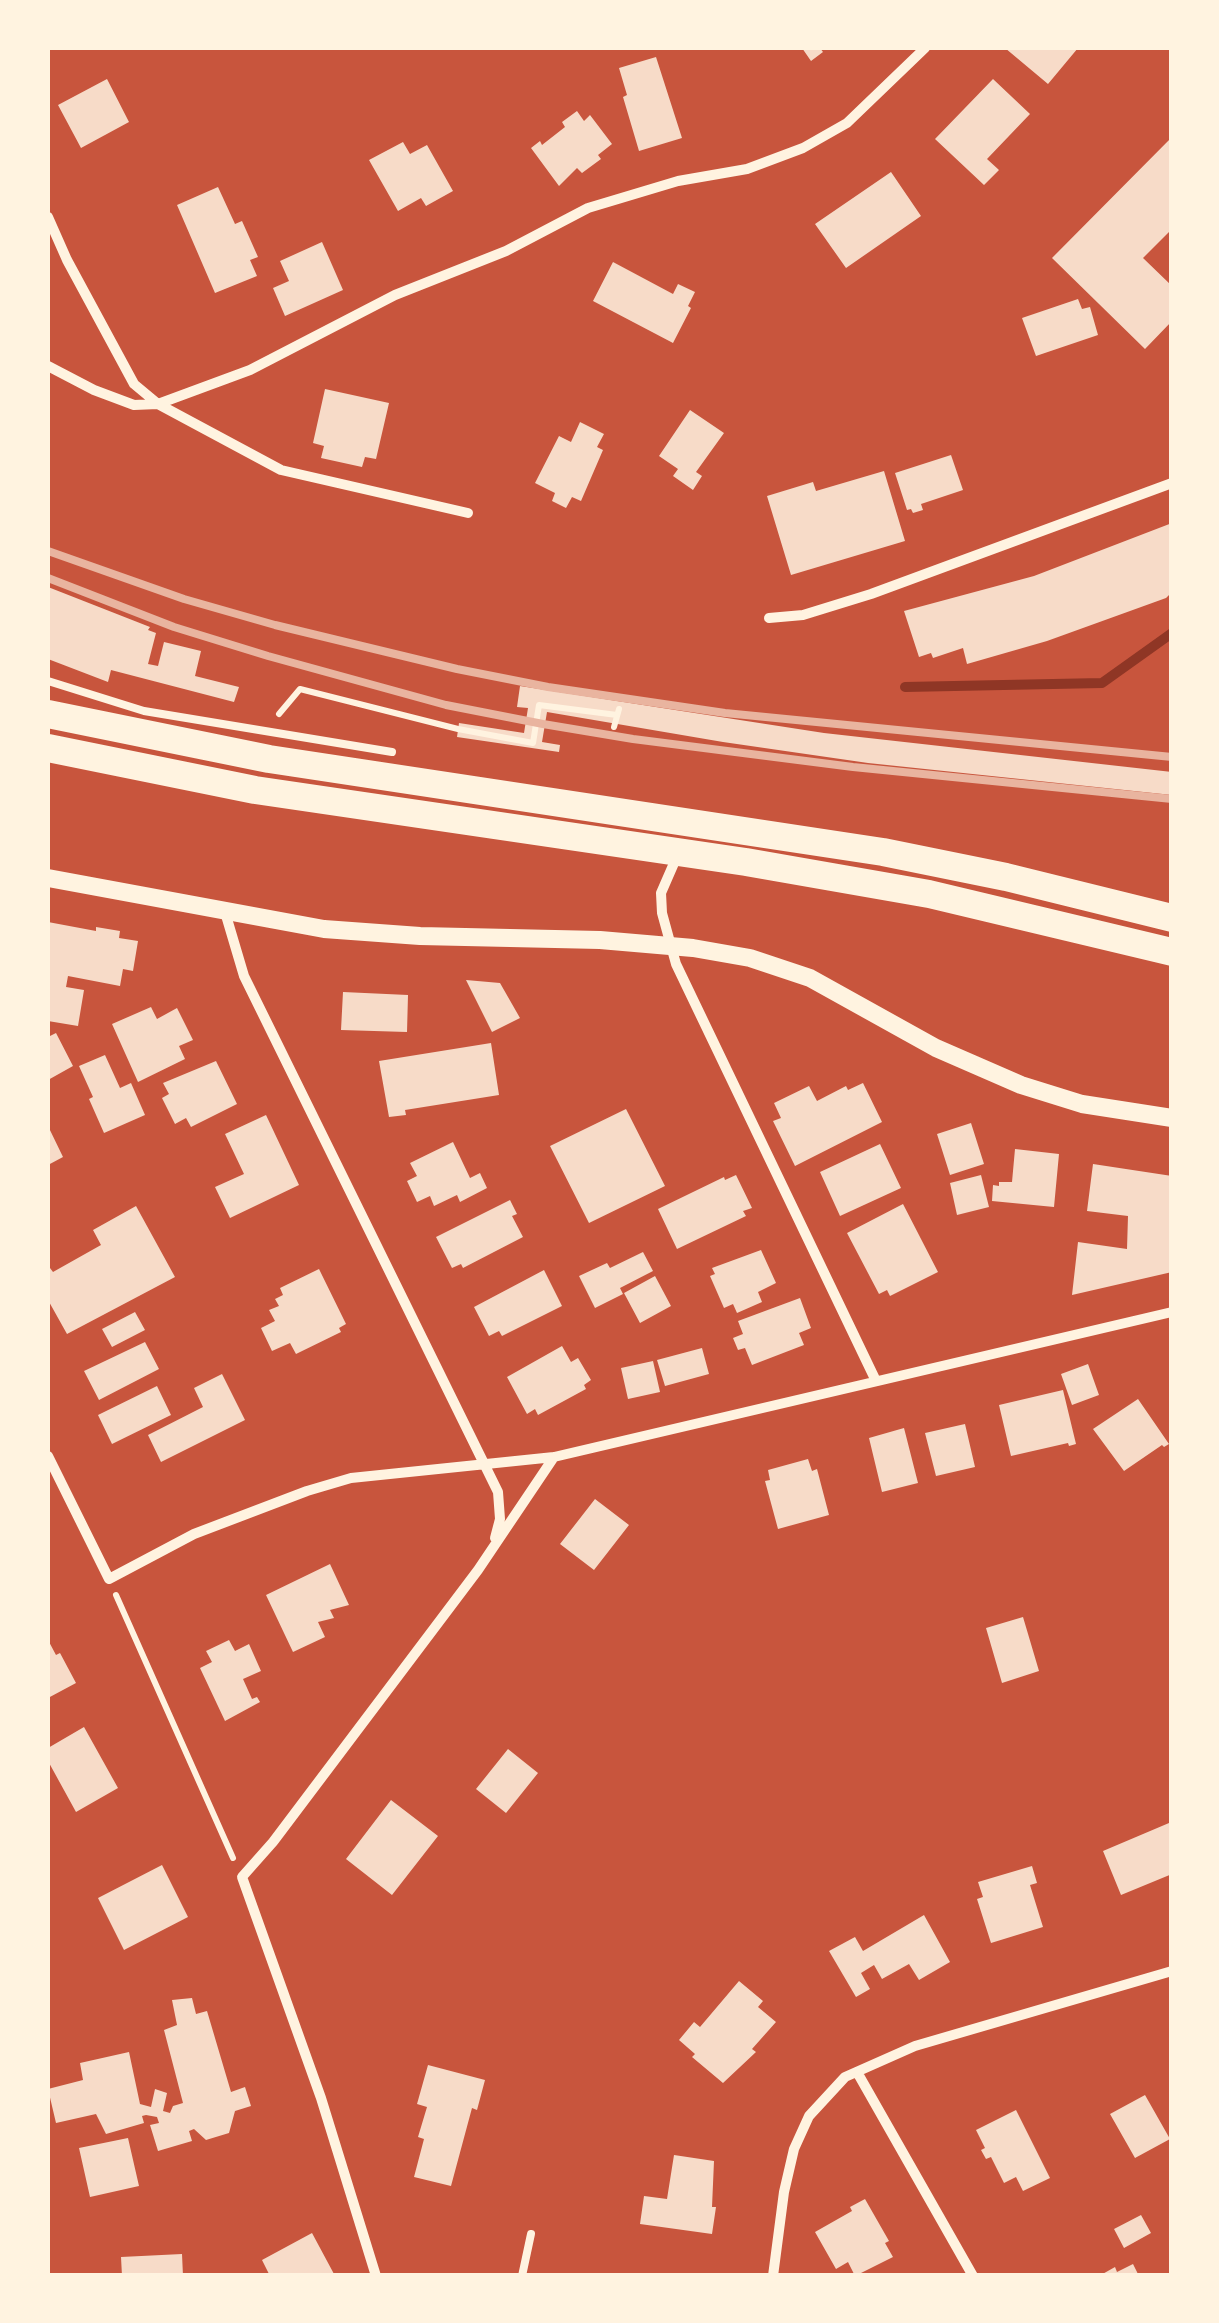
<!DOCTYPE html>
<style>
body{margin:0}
#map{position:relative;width:1219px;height:2323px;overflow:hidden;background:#c8553d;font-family:"Zilla Slab",serif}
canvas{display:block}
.frame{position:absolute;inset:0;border:50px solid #fff3e0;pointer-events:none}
</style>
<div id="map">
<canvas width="1219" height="2323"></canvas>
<div class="frame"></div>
</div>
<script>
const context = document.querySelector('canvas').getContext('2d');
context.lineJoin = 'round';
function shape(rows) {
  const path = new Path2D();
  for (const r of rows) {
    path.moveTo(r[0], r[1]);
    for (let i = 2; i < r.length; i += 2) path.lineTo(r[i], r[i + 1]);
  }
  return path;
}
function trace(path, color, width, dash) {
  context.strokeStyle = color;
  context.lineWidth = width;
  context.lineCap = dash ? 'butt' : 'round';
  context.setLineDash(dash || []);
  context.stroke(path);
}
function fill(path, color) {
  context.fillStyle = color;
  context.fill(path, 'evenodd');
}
const stream = shape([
 [905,687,1102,683,1172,633]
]);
const building = shape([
 [802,48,820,48,823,52,811,61],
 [1005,48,1078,48,1048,84],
 [656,57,682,138,639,151,623,97,627,95,619,68],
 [107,79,129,122,81,148,58,105],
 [993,79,1030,114,987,159,999,170,984,185,935,139],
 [577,111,584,121,590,115,612,144,598,155,601,159,582,173,577,168,559,186,531,148,540,141,542,145,565,127,562,122],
 [1172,137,1172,229,1143,258,1172,286,1172,321,1145,349,1052,258],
 [403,142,410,154,427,145,453,191,426,206,421,198,398,211,369,160],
 [891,172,921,216,846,268,815,224],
 [218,187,235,224,242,221,258,257,250,260,257,276,215,293,177,205],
 [322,242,343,290,285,316,273,288,289,281,280,261],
 [613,262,673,294,678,284,695,292,688,306,691,308,673,343,593,301],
 [1078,299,1082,309,1090,307,1098,335,1036,356,1022,318],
 [325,389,389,403,376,459,365,457,362,467,321,458,324,446,313,443],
 [690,410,724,433,696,472,702,476,693,490,673,476,678,469,659,456],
 [580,422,604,434,597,447,603,450,581,501,572,497,566,508,552,501,555,493,535,483,559,436,571,442],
 [951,455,963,490,921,504,923,510,913,513,911,509,907,510,895,473],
 [884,471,905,541,791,575,767,496,813,482,816,491],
 [1172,523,1172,592,1166,598,1047,641,967,664,963,648,933,658,931,653,919,657,904,611,1034,576],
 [48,587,150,627,148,630,156,633,148,664,158,666,164,642,201,651,195,676,239,687,234,702,111,670,108,682,48,659],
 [520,686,824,733,1172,772,1172,795,868,763,723,742,547,712,542,742,560,745,559,752,457,737,459,723,524,733,528,708,517,707],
 [48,922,96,931,96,927,120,931,119,938,138,941,133,971,123,969,120,986,68,976,66,987,84,990,78,1026,48,1021],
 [466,980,500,983,520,1018,492,1032],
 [343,992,408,995,407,1032,341,1030],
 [151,1007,157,1019,177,1008,193,1040,179,1046,185,1059,138,1082,112,1024],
 [56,1033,73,1066,48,1080,48,1037],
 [491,1043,499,1095,405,1110,406,1115,389,1117,379,1061],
 [105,1055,120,1088,131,1083,145,1115,104,1133,89,1099,93,1097,79,1066],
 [216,1061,237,1104,191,1127,186,1118,175,1124,162,1098,169,1094,163,1083],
 [863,1083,882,1122,795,1166,773,1121,781,1118,774,1103,809,1086,817,1101,846,1086,848,1090],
 [626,1109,665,1186,589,1223,550,1146],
 [266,1115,299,1185,230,1218,215,1187,244,1174,225,1134],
 [971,1123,984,1164,950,1175,937,1134],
 [48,1126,63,1157,48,1165],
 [453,1142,470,1178,480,1173,487,1188,460,1202,457,1195,434,1206,430,1196,417,1202,407,1181,417,1176,410,1163],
 [880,1144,901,1188,840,1216,820,1172],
 [1015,1149,1059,1154,1054,1207,992,1201,993,1185,999,1186,999,1182,1012,1182],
 [1093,1164,1172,1176,1172,1272,1072,1295,1078,1242,1127,1249,1128,1216,1087,1211],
 [736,1175,752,1208,743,1211,746,1216,677,1249,658,1209,724,1177,725,1180],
 [981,1175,989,1207,957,1215,950,1183],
 [510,1200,517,1214,512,1216,523,1237,463,1268,461,1264,452,1268,436,1237],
 [903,1204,938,1272,890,1296,887,1290,879,1294,847,1233],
 [136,1206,175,1277,67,1334,48,1300,48,1270,50,1268,53,1272,101,1245,93,1230],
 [761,1250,776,1283,758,1292,762,1302,737,1313,733,1304,724,1308,710,1276,715,1274,712,1268],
 [643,1252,653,1271,620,1288,623,1294,595,1308,579,1276,607,1263,610,1268],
 [319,1269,346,1324,339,1328,341,1332,296,1354,290,1343,272,1351,261,1328,275,1321,269,1310,279,1306,275,1299,283,1295,280,1288],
 [544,1270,562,1306,502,1336,499,1331,489,1336,474,1307],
 [655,1276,671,1306,640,1323,624,1293],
 [800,1298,811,1328,799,1333,804,1345,752,1365,745,1348,738,1350,733,1338,743,1334,738,1321],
 [135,1312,145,1330,112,1347,102,1329],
 [145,1342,159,1369,99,1400,84,1371],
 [562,1346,571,1362,578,1358,591,1380,584,1385,586,1389,538,1415,535,1409,527,1414,507,1377],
 [702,1348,709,1374,665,1386,657,1360],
 [653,1361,660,1392,628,1399,621,1368],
 [1088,1364,1099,1395,1072,1405,1061,1374],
 [222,1374,245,1420,161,1462,148,1435,203,1407,194,1388],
 [157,1386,171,1415,112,1444,98,1415],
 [1063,1390,1076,1444,1069,1446,1068,1443,1011,1456,999,1405],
 [1138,1399,1169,1444,1164,1447,1162,1445,1124,1471,1093,1429],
 [965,1424,975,1467,936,1476,925,1433],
 [904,1428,918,1483,882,1492,869,1438],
 [808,1459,812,1471,817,1469,829,1515,778,1529,765,1481,770,1480,768,1470],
 [595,1499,629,1525,594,1570,560,1544],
 [330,1564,349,1605,330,1610,334,1618,318,1622,325,1637,293,1652,266,1595],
 [1023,1617,1039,1671,1002,1683,986,1628],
 [48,1640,56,1655,60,1653,76,1683,48,1698],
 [229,1640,235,1651,249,1644,261,1671,243,1679,252,1699,257,1697,260,1702,225,1721,200,1668,212,1662,206,1651],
 [84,1727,118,1788,76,1812,48,1761,48,1748],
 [508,1749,538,1773,506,1813,476,1789],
 [391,1800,438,1836,392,1895,346,1859],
 [1169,1823,1172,1874,1121,1895,1103,1851],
 [162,1865,188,1917,124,1950,98,1898],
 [1032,1866,1037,1883,1030,1885,1043,1927,991,1943,977,1899,983,1897,978,1882],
 [924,1915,950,1962,919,1980,909,1964,882,1979,874,1965,861,1973,870,1989,856,1997,829,1951,855,1937,863,1951],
 [739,1981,763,2001,758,2007,776,2022,752,2049,756,2052,723,2083,692,2057,695,2054,679,2040,694,2022,700,2027],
 [192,1998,196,2014,207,2011,231,2092,245,2087,251,2106,235,2111,229,2133,206,2140,194,2129,189,2131,192,2141,158,2151,150,2125,159,2123,157,2117,146,2115,142,2116,144,2123,106,2134,96,2114,56,2123,48,2089,83,2080,80,2063,129,2052,140,2104,151,2107,155,2089,167,2093,163,2111,170,2113,173,2106,183,2103,164,2030,177,2025,172,2000],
 [428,2065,485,2080,477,2110,472,2108,451,2186,414,2177,424,2139,418,2137,427,2107,417,2104],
 [1145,2095,1170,2139,1135,2158,1110,2114],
 [1016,2110,1050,2178,1023,2191,1016,2177,1004,2183,991,2157,986,2159,981,2150,985,2148,976,2130],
 [128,2138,139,2186,90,2197,79,2148],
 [674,2155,714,2161,712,2207,716,2207,712,2234,640,2224,644,2196,667,2199],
 [865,2199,889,2241,885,2243,893,2257,855,2276,848,2262,836,2269,815,2232,852,2211,850,2207],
 [1141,2215,1151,2233,1124,2248,1114,2229],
 [312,2233,334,2274,270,2276,262,2260],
 [182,2254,183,2276,122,2276,121,2257],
 [1133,2264,1139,2276,1099,2276,1115,2267,1117,2272]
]);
const path = shape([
 [279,714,300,689,458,729,533,743,539,705,617,715],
 [614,727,619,709],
 [116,1595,233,1858]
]);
const service = shape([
 [48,681,144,711,392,752],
 [522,2276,531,2234]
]);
const minor = shape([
 [48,217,67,260,134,384,158,404,281,470,468,513],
 [48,366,94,390,134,405,158,404,250,370,395,295,506,251,588,208,678,181,747,169,803,148,847,123,925,48],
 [769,618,803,615,871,594,1172,483],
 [678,854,661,893,662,913,676,964,876,1381],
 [225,912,244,976,498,1492,500,1519,495,1538],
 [48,1456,109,1579,194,1534,307,1491,351,1478,554,1457,1172,1312],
 [857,2072,973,2276],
 [376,2276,321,2098,242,1877,273,1842,478,1570,554,1457],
 [773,2276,784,2192,794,2149,809,2116,845,2077,915,2046,1172,1971]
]);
const tertiary = shape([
 [48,878,324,929,420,936,600,940,693,948,750,958,810,978,936,1048,1021,1085,1082,1104,1172,1118]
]);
const trunk = shape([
 [48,714,269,759,883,852,1006,877,1172,918],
 [48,748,255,790,746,862,929,894,1172,952]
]);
const rail = shape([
 [48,551,184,599,275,625,457,669,548,687,725,713,1172,757],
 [48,578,174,627,268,656,446,705,543,724,633,739,853,767,1172,799]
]);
trace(stream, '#8f3625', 10);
fill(building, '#f7dbc8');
trace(path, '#fff3e0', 6);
trace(service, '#fff3e0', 8);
trace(minor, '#fff3e0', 10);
trace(tertiary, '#fff3e0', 18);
trace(trunk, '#fff3e0', 28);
trace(rail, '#e9b49f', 8);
</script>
